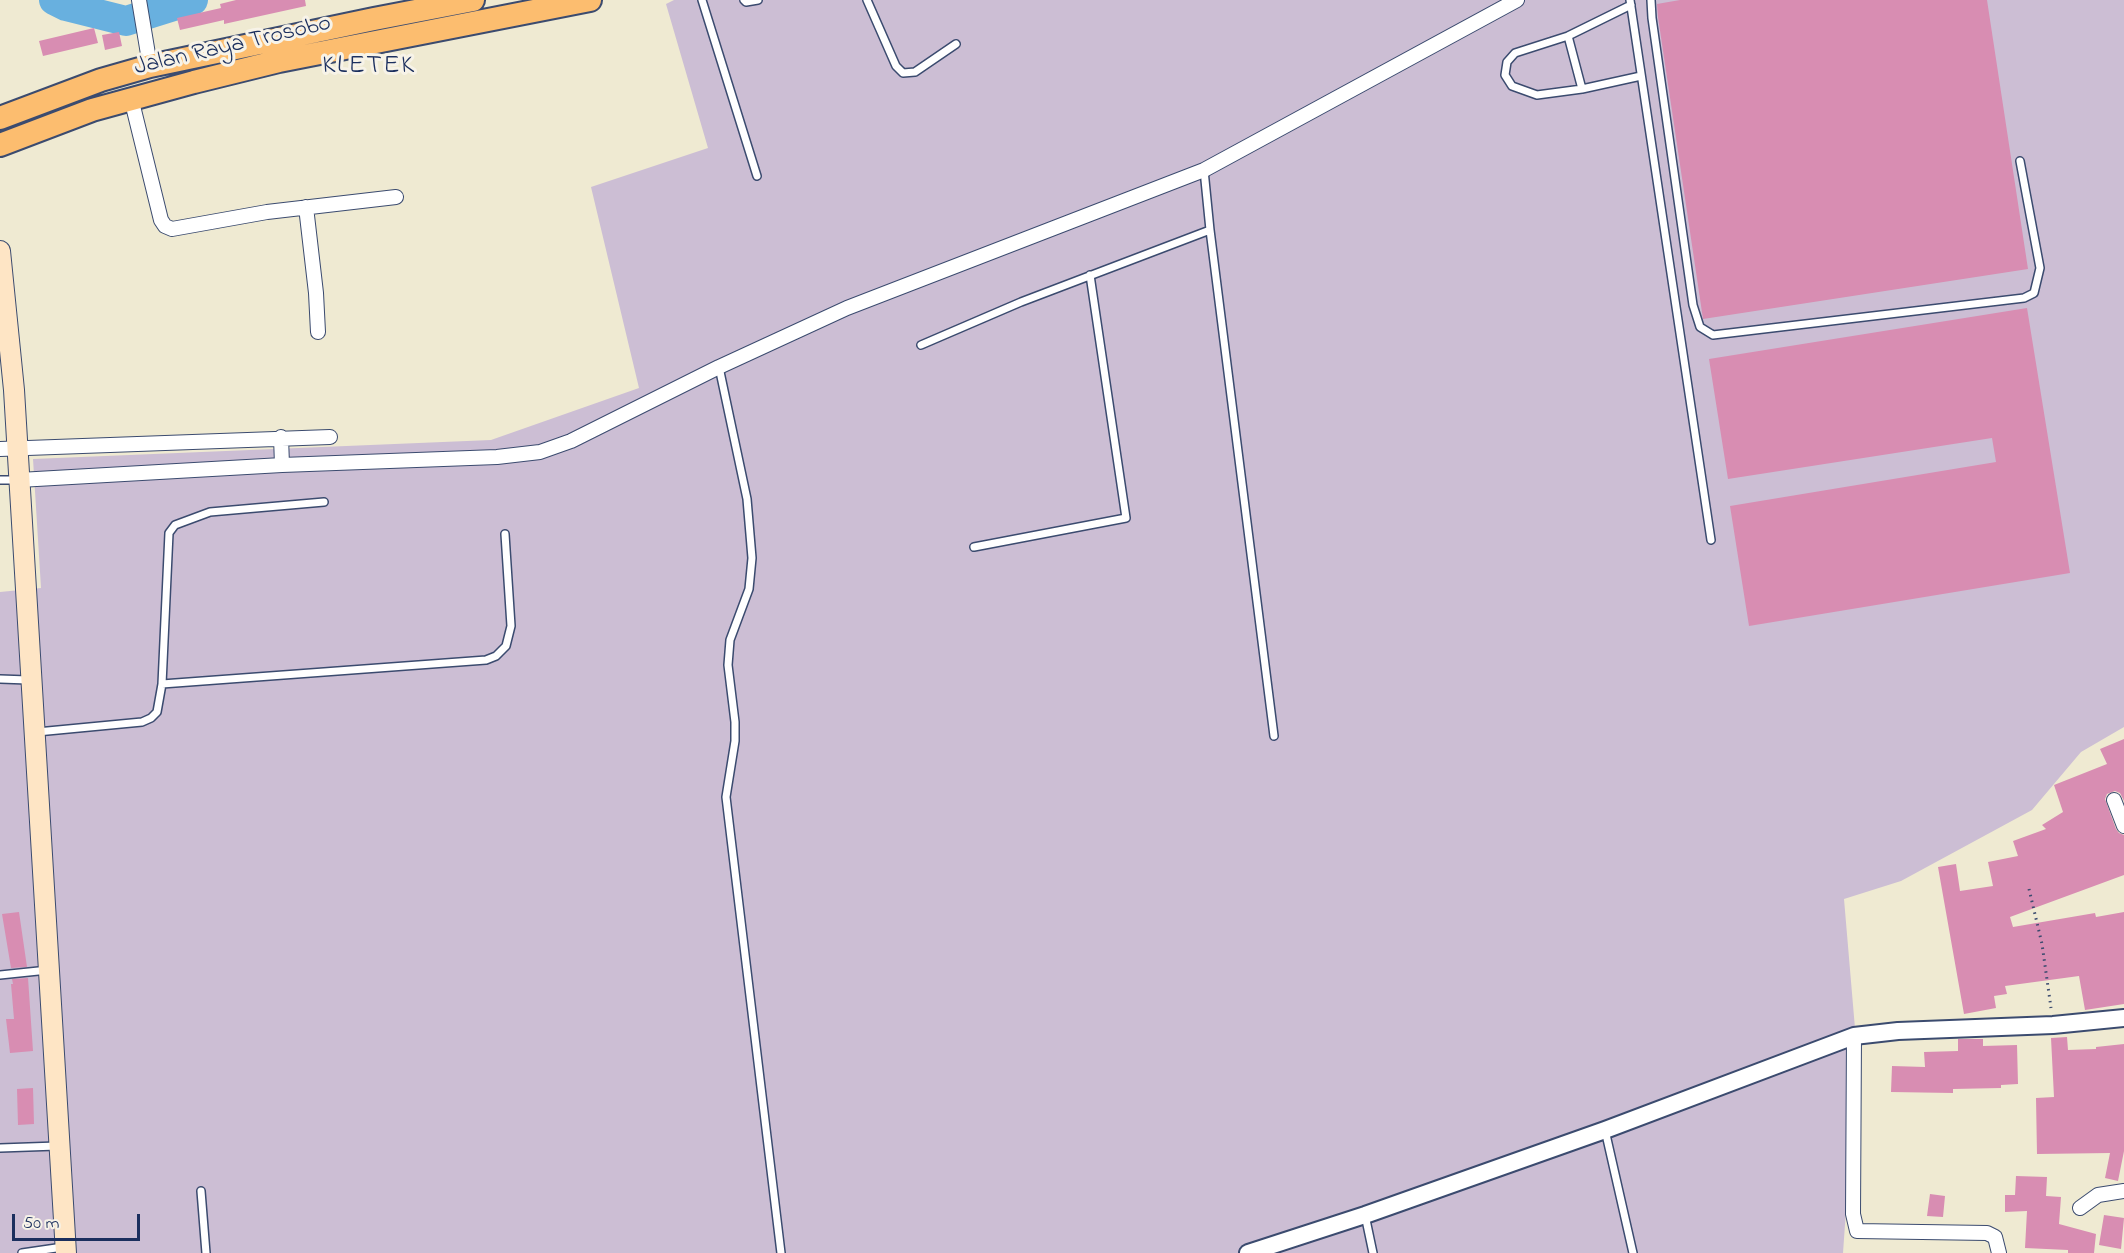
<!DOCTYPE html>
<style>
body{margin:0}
#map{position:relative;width:2124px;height:1253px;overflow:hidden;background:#efead2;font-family:"Indie Flower",sans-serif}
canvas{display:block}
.scale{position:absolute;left:12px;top:1214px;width:128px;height:27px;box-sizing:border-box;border:3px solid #1b2f5e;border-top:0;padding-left:8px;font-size:18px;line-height:21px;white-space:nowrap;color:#1b2f5e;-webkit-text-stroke:4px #f7f3e8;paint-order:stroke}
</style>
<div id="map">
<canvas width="2124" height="1253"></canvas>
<div class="scale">50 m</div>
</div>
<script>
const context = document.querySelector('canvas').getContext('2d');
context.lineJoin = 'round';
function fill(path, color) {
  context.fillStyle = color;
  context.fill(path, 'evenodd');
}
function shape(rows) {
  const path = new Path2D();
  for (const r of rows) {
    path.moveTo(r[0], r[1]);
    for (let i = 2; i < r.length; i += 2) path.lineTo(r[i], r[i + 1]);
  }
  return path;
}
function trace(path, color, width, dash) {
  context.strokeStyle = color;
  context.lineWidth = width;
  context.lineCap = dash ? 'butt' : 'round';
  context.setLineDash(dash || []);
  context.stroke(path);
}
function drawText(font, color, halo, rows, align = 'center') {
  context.font = font + ' "Indie Flower",sans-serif';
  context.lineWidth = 6;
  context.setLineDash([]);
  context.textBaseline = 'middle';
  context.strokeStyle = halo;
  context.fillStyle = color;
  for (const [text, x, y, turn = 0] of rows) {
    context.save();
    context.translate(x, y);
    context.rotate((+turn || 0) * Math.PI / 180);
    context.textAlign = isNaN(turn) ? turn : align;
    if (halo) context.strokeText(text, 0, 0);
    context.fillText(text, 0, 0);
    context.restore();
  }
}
const industrial = shape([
 [674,0,2124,0,2124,727,2081,752,2032,810,1901,881,1844,899,1857,1052,1843,1253,0,1253,0,592,41,588,33,459,491,440,639,388,591,187,708,148,666,4]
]);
const river = shape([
 [54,0,66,6,126,21,193,0]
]);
const building = shape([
 [236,0,305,0,306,6,224,24,224,20,180,30,177,18,221,8,220,4],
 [1680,0,1987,0,2028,269,1703,319,1658,17,1657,4],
 [94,28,98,43,43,56,39,41],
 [119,32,122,46,105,50,102,35],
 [2027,308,2070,573,1749,626,1730,506,1996,462,1992,438,1728,479,1709,359],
 [2124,739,2124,801,2120,793,2115,791,2107,794,2105,799,2116,829,2119,833,2124,835,2124,875,2010,917,2013,927,2095,913,2096,917,2124,912,2124,1004,2085,1010,2079,976,2005,986,2007,994,1994,996,1996,1008,1964,1014,1938,867,1956,864,1960,891,1993,886,1988,862,2018,856,2013,841,2046,829,2042,825,2063,812,2054,785,2107,764,2100,749],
 [19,912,27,967,11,968,2,914],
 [28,978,33,1051,10,1053,6,1019,14,1019,11,984,13,984,12,979],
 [2067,1037,2068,1050,2096,1049,2096,1047,2124,1044,2124,1151,2118,1181,2105,1178,2110,1153,2037,1154,2036,1098,2054,1097,2051,1038],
 [1958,1039,1983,1039,1983,1046,2017,1045,2018,1084,2001,1085,2001,1088,1953,1089,1953,1093,1891,1092,1892,1066,1925,1067,1924,1052,1958,1051],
 [33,1088,34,1124,18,1125,17,1089],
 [2016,1176,2047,1177,2046,1196,2061,1197,2059,1224,2096,1234,2094,1253,2068,1253,2068,1250,2025,1248,2027,1211,2005,1212,2005,1195,2015,1195],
 [1930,1194,1945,1196,1943,1217,1927,1216],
 [2104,1215,2124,1218,2121,1249,2099,1245]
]);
const path = shape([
 [2029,889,2042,944,2051,1008]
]);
const service = shape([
 [702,0,757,176],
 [744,0,746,2,758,0],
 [867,0,896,66,903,73,915,72,956,44],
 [1630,0,1711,540],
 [1651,0,1652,18,1693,305,1700,327,1713,335,2024,298,2034,293,2040,268,2020,161],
 [1631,5,1568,36,1515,53,1507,62,1505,75,1512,86,1537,95,1582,89,1641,76],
 [1568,36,1582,89],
 [1210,230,1274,736],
 [921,345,1021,302,1210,230,1204,170],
 [719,367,747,499,752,558,749,589,730,640,728,665,735,722,735,741,726,797,781,1253],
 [0,480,18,480],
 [974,547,1126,518,1090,275],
 [0,679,28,680],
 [162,684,486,660,496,656,506,646,511,626,505,534],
 [37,732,142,722,151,718,157,712,162,684,169,533,175,525,210,512,324,502],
 [0,975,48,970],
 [1605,1130,1633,1253],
 [0,1148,57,1146],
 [201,1191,206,1253],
 [1365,1215,1373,1253],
 [22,1253,63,1247]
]);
const minor = shape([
 [139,0,150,66],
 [131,98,161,220,165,226,172,229,267,212,396,197],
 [306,207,316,293,318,332],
 [281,437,282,465],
 [0,449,330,437],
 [19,480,282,465,497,457,540,452,571,441,719,367,847,308,1204,170,1517,0],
 [2114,800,2124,826],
 [1854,1036,1853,1214,1857,1231,1987,1233,1995,1237,1999,1253],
 [2080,1208,2098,1195,2124,1191]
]);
const tertiary = shape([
 [1248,1253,1365,1215,1605,1130,1854,1036,1898,1031,2053,1025,2124,1018]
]);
const secondary = shape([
 [0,251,14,390,66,1253]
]);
const trunk = shape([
 [0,118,101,80,150,66,374,19,473,0],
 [0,145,92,110,194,82,279,61,590,0]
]);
const streetNames = [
 ["Jalan Raya Trosobo",233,47,-13]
];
const quarterNames = [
 ["KLETEK",369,68]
];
fill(industrial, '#ccbed4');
trace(river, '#68b0df', 30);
fill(building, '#d88db2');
trace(service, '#3b4b6f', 10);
trace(minor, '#3b4b6f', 16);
trace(tertiary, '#3b4b6f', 20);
trace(secondary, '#3b4b6f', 22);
trace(trunk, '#3b4b6f', 26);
trace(path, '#3b4b6f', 3, [1.5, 4.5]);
trace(service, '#fff', 7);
trace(minor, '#fff', 14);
trace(tertiary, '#fff', 16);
trace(secondary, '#fee5c5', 20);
trace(trunk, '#fcbd6f', 22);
drawText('24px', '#1b2f5e', '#f7f3e8', streetNames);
context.letterSpacing = '1.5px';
drawText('27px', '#1b2f5e', '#f7f3e8', quarterNames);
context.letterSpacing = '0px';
</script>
